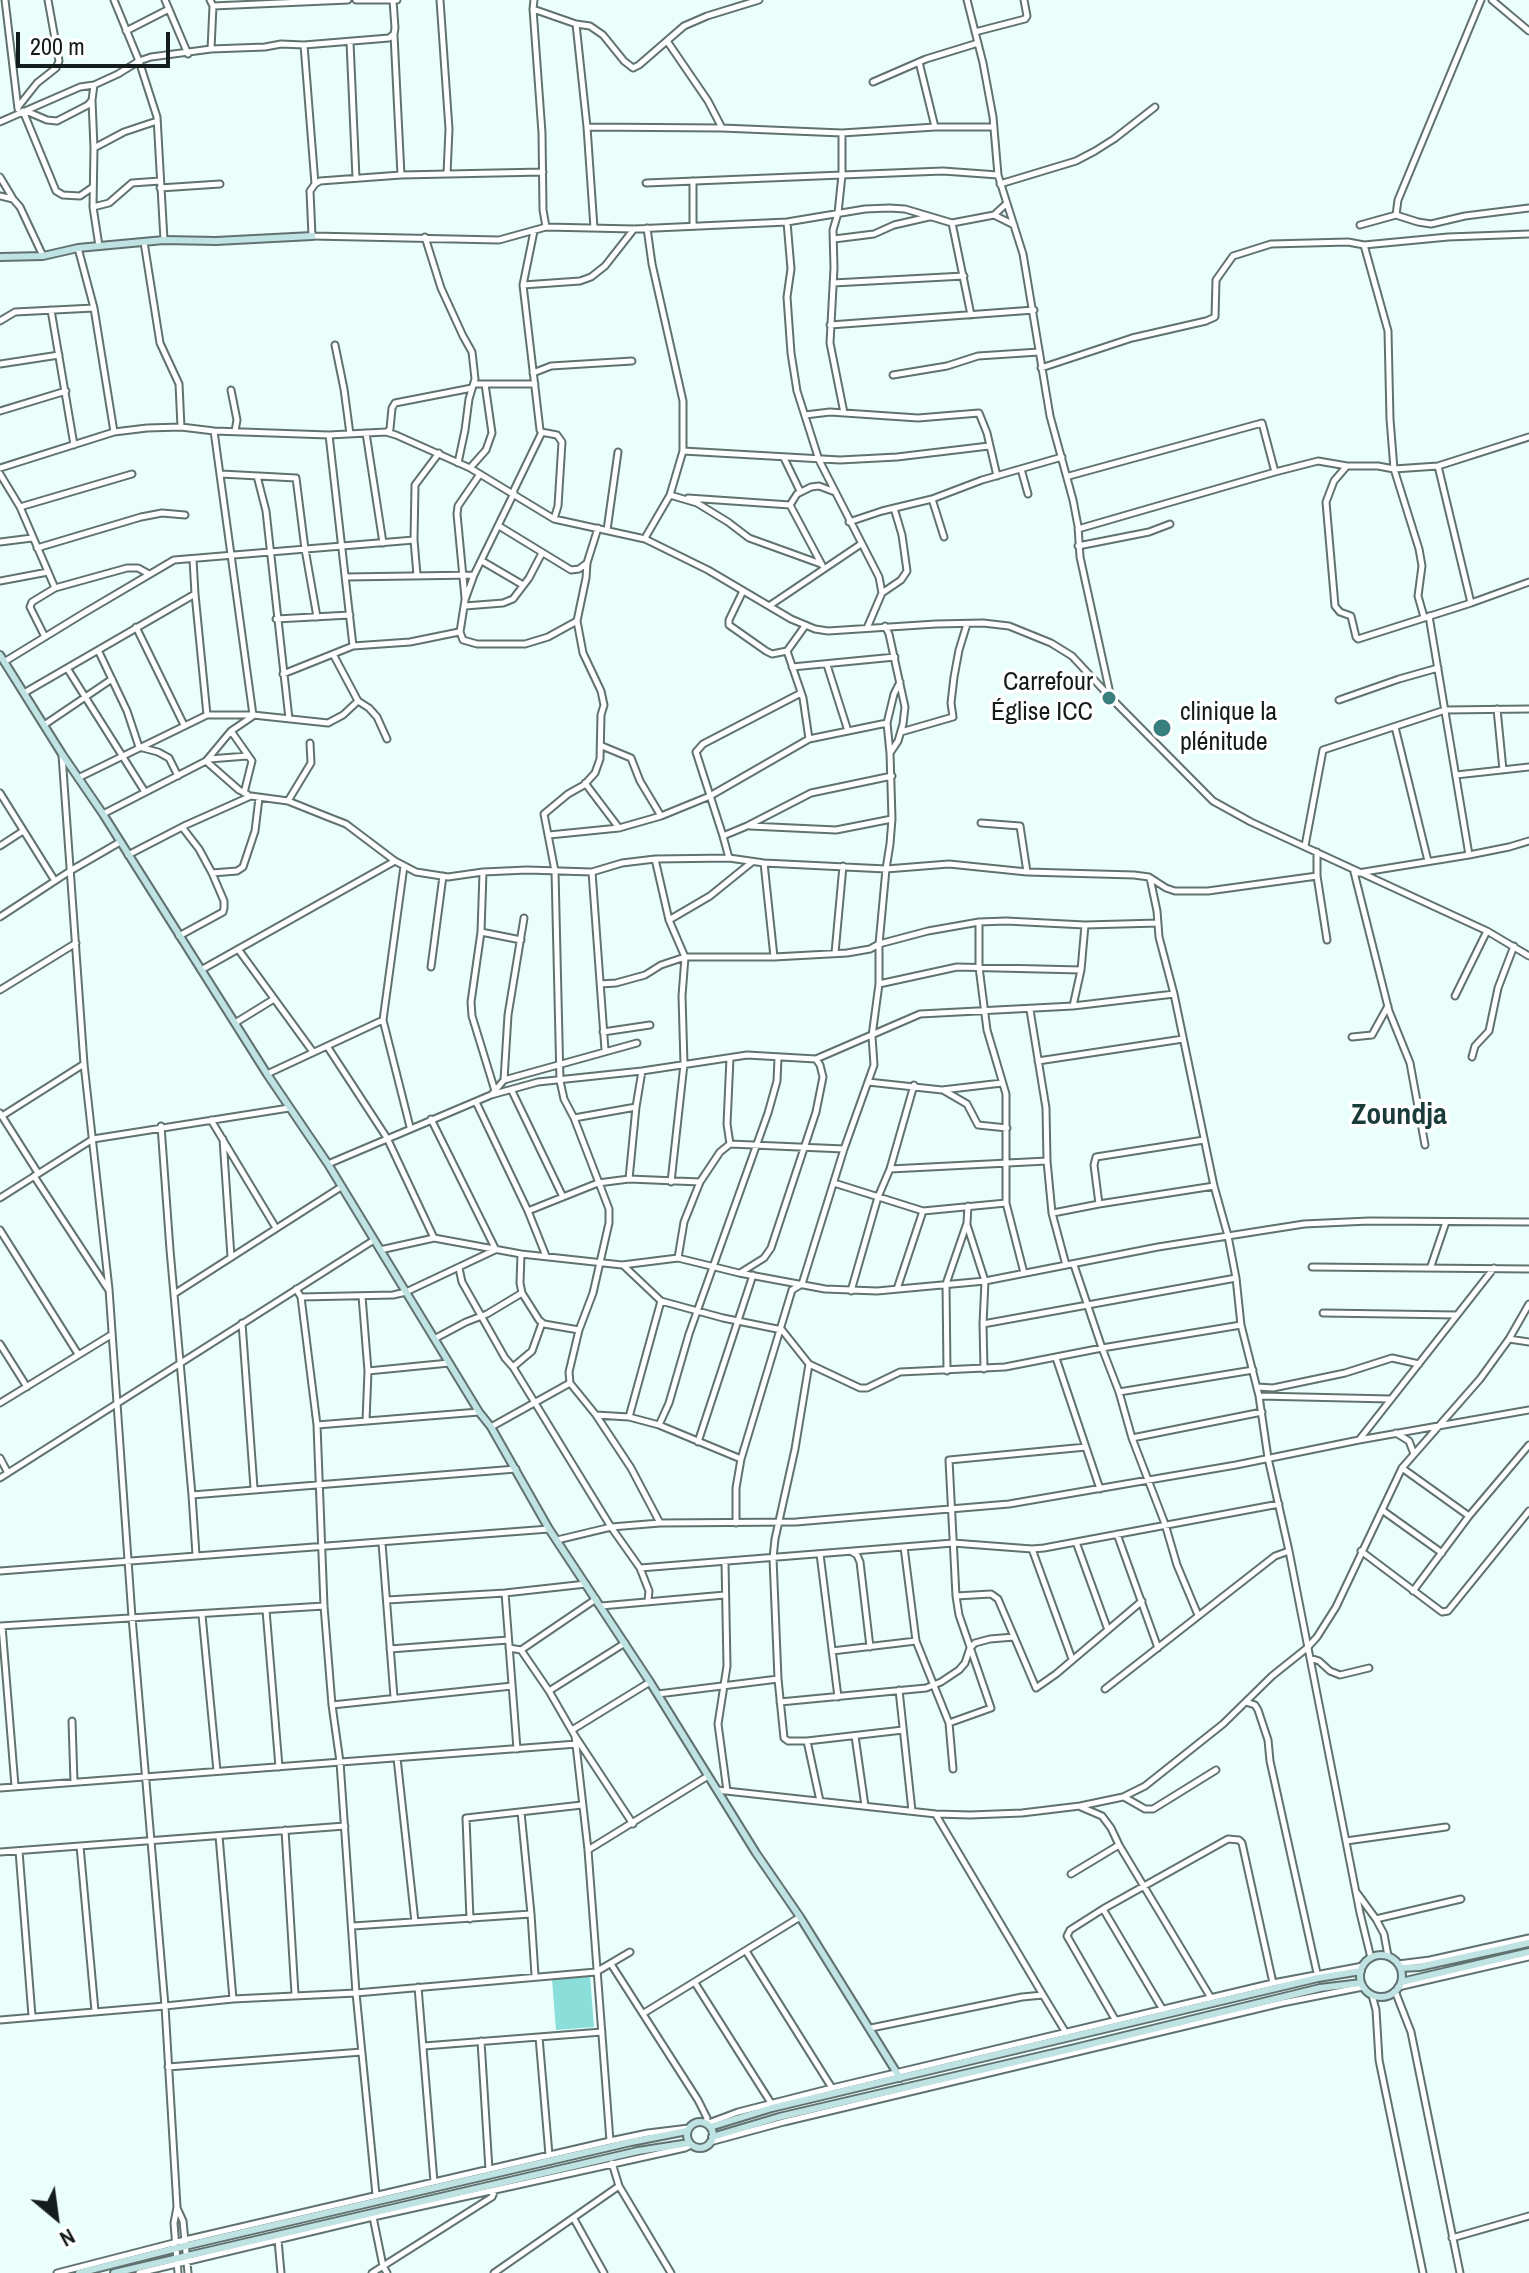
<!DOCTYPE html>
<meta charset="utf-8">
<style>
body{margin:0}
#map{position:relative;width:1529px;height:2273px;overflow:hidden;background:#eafefc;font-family:"Archivo Narrow",sans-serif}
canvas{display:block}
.north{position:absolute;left:16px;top:2177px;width:80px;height:80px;-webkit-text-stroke:6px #fff;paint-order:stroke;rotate:151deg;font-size:22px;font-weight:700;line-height:32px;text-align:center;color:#151c1c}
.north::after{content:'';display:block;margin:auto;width:28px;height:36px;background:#151c1c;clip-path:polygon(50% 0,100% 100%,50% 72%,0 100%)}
.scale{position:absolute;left:16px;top:32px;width:154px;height:36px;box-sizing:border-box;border:4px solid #151c1c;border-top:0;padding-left:10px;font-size:24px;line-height:28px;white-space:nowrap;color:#151c1c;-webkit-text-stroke:6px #fff;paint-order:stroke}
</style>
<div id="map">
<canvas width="1529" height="2273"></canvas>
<div class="north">N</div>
<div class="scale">200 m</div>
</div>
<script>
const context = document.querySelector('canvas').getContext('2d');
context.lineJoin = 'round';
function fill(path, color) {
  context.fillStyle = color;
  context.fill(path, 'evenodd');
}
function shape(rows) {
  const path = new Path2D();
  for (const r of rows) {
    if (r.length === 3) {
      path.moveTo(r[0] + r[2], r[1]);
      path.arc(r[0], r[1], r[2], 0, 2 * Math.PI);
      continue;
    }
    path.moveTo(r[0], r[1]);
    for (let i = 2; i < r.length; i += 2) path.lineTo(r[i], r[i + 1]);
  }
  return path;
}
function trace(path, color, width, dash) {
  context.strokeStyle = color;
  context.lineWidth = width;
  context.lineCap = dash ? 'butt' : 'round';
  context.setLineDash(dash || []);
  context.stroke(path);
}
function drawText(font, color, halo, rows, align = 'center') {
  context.font = font + ' "Archivo Narrow",sans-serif';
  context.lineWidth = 7;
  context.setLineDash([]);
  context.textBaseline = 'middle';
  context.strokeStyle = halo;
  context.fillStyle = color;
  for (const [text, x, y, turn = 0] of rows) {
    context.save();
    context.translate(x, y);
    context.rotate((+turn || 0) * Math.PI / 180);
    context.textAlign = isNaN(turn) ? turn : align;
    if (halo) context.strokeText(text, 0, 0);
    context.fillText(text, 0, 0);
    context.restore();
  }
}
const green = shape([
 [590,1976,594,2027,556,2030,552,1979]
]);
const street = shape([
 [5,0,18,109],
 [114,0,139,61,157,117,164,240],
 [165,0,188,54],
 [356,0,397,0],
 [440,0,449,129,447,174],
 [534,0,533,9,576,24,590,26,603,35,624,61,633,68,639,65,684,26,707,16,759,0],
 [967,0,983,63,993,117,998,175,1023,254,1050,416,1073,500,1078,526,1080,557,1111,698],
 [1492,0,1529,31],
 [213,6,348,0],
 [533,9,542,133,543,210,546,227],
 [576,24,587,127,594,228],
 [126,31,169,9],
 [975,32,1025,19,1027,16,1024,0],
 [394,35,401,175],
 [667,41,708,101,722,128],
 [350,42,356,178],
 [304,45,315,184],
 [211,49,265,47,281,44,304,45,389,38,394,34,395,28,393,0],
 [919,62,935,127],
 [873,82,926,59,978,43],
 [94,85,92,100,94,148,93,207,99,246],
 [18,107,37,83,56,68,59,61,48,0],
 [23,111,56,191,63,195,80,196,93,187],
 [26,111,47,120,57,121,88,105,92,100],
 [0,122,80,87,94,85,118,74,139,61,151,57,211,49,213,6,210,0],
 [587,127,722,128,842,133,935,127,994,127],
 [94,148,124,132,157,121],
 [543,172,401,175,320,181,315,184,310,191,312,236,499,240,546,227,634,229,787,222,865,209,889,208,905,209,952,223,994,215,1006,204],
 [0,177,12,197],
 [646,183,842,175,842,133],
 [1000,184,1076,161,1095,151,1114,139,1155,107],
 [160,188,220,184],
 [0,196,13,199,20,207,43,256],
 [93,207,109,203,132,183,160,181],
 [994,215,1014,225],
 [1396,215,1398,200,1481,0],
 [787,222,791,269,787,297,791,353,797,391,819,460,879,577,882,593,867,628],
 [952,223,971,315],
 [1360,225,1396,215,1418,222,1431,224,1465,216,1529,208],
 [693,226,693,181],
 [534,231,523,285,540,430,541,432,557,435,562,442,558,506,554,519],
 [425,237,441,288,463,336,472,352,475,379,469,399,465,430,458,463],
 [834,239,874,234,894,225,929,217],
 [144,242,160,343,179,384,181,427],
 [1364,245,1388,331,1390,419,1394,469,1419,549,1422,566,1418,596,1424,617],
 [78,248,94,308,114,432],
 [833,283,964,276],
 [523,285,580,281,591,277,605,266,634,229],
 [51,310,74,445],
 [0,321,15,312,94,308],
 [830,325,1034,310],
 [335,345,344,389,350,434],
 [0,364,59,355],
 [1041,368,1132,338,1206,321,1215,317,1216,280,1233,256,1271,244,1348,242,1364,245,1448,237,1529,234],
 [533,373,551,366,632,361],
 [893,375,947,366,978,356,1039,352],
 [474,384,535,384],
 [231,390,237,420,235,431],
 [0,411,66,391],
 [844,413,830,343,834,268,833,230,838,213,842,175,943,171,998,175],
 [805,415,830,412,918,418,979,413,987,433,997,476],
 [214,431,253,715],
 [387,432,390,429,392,408,395,403,472,388],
 [366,433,383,543],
 [329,435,353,646],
 [683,451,840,460,897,457,989,446],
 [784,458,800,491],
 [1346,467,1334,481,1326,502,1335,606,1340,612,1351,616,1356,637,1358,639,1471,603,1438,466],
 [0,468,114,432,147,428,181,427,214,431,329,435,386,432,396,435,470,468,554,519,645,539,708,570,791,619,815,629,828,631,936,624,983,623,1009,626,1051,643,1072,656,1112,699,1213,801,1251,822,1487,931,1529,956],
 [470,468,486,450,492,433,485,384],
 [1021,469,1028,494],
 [0,474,20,507,55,588],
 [221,474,296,478,305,549,317,617],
 [257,476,266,511,289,719],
 [1069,476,1262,423,1275,472],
 [513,492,542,432],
 [514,493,474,575,465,600,460,632,463,640,477,644,525,644,548,637,577,621],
 [670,495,697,503,728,522,749,538,821,564],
 [688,498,790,505],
 [932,499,944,537],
 [790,505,822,565],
 [790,505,797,494,811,487,819,486,835,492],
 [20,507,132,474],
 [849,522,882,511,932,499,982,480,1062,457],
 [499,526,571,570,579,569,587,563],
 [1078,529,1275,472,1318,461,1347,466,1378,466,1394,469,1438,466,1529,437],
 [607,530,618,452],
 [645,538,670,495,683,451,683,401,652,264,647,228],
 [0,542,32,538],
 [1078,546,1149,532,1170,524],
 [37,548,141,517,162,513,185,515],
 [193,559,195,594,207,715],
 [482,561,523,585],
 [417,575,414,540,415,485,439,453],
 [346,577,474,575],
 [0,581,48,572],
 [743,591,729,620,729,625,766,651,772,654,787,651,805,626],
 [882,593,901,580,907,571,902,535,894,508],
 [465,598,457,514,458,506,480,474],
 [1471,603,1529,582],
 [465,606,503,603,513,599,529,578,542,553],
 [769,606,861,544],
 [1429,616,1469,855],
 [276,619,350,615],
 [136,627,184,725],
 [45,637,30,607,32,602,55,588,127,568,138,568,149,574],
 [98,650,127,711,139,747,158,752,169,758,178,776],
 [787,651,803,698,809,739],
 [333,654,358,701,369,708,377,717,387,739],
 [4,662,84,613,174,560,414,540],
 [827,665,848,731],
 [792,667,895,657],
 [67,668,145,792],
 [283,674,353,646,410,642,459,632],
 [24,693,195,594],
 [1339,700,1399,679,1438,668],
 [1497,709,1503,770],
 [44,725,112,679],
 [1395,727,1428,861],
 [231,731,252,761,244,793],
 [901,732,953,717,951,703,954,677,959,650,967,624],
 [602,746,631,758,640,781,661,816],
 [890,753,887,723,894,694,900,682],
 [62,755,84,1064,109,1289,132,1617,165,2006,177,2207,174,2223,178,2273],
 [209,759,247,756],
 [206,761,239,790,247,794],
 [1456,775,1529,767],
 [78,778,207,715,253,715,328,723,343,715,358,701],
 [585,783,619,828],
 [0,793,55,881],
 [288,801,311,763,310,743],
 [103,814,206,761,231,731,253,716],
 [981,823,1020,826,1027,872],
 [750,826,836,830,892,819],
 [549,835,619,828,661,816,710,796,809,739,887,723],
 [723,836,696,752,703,744,801,693],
 [0,846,23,831],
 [1305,846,1323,750,1445,710,1529,709],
 [1317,852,1317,876,1327,940],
 [128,855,186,825,251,796,288,801,328,817,346,824,395,861,416,872,448,877,483,872,527,870,592,872,622,863,655,859,729,858,764,863,886,869,949,864,1027,872,1134,875,1149,877,1166,888,1175,891,1208,891,1317,876],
 [729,858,723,836,747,826,811,793,892,776],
 [655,859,669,920,685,957,682,996,684,1064,671,1182],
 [764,863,774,957],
 [404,866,383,1020,410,1127],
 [483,872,481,932,471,1002,472,1016,495,1091],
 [592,872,605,1050],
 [1354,872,1389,1011,1410,1063,1425,1145],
 [212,873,237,871,243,867,255,831,259,798],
 [1358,873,1469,855,1509,847,1529,841],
 [1150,878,1157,911,1159,937,1174,994,1214,1186,1228,1236,1236,1278,1241,1325,1259,1396,1268,1458,1289,1551,1360,1913,1371,1958],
 [0,917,70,871,120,842],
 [669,920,710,896,752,862],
 [979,922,979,967,987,1030,1006,1094,1006,1203,1024,1273],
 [481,932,521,940],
 [179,936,223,912,224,908,224,901,212,873,199,849,182,827],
 [238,949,313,1052],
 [835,953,843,866],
 [431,967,443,876],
 [201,970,395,861],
 [600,984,616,983,645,975,661,965,685,957,774,957,847,953,870,949,879,944,928,931,979,922,1006,921,1085,925,1158,923],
 [879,984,957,967,1081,970],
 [0,990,76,943],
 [1455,996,1487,931],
 [1073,1006,1081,970,1085,925],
 [1030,1010,1046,1108,1047,1161,1052,1213,1066,1265],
 [235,1023,274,999],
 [603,1032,650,1025],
 [1352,1037,1372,1035,1388,1006],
 [327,1046,387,1138,434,1238],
 [1472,1057,1475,1046,1489,1031,1498,988,1514,946],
 [1038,1061,1183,1039],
 [267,1074,383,1020],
 [504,1080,508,1015,524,918],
 [868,1082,942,1090,1002,1083],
 [943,1090,967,1104,978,1125,1007,1128],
 [512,1091,563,1197],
 [493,1093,504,1080,637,1043],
 [476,1102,528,1211,546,1256],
 [0,1113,38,1173],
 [2,1116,84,1064],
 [574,1118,636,1107],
 [431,1119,495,1248],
 [211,1120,276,1228],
 [161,1126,170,1250,192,1495,196,1555],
 [223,1139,231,1257],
 [730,1144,727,1124,730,1058],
 [328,1164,491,1095,538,1082,642,1071,747,1055,816,1059,920,1014,1073,1006,1174,994],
 [890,1169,1047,1161],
 [34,1176,108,1289],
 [629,1179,636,1107,642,1071],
 [834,1183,923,1211,1006,1203],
 [0,1198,93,1139,289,1108],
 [1099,1204,1094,1165,1096,1157,1204,1140],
 [528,1211,598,1183,629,1179,700,1182],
 [1053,1213,1099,1204,1214,1186],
 [967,1225,985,1281,983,1324,984,1369],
 [0,1230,78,1354],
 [380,1250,434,1238,521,1254,622,1265,678,1258,739,1273,825,1289,877,1291,985,1281,1158,1247,1304,1224,1369,1221,1529,1222],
 [521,1254,520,1283,522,1293,539,1320,544,1324,579,1330,593,1293,609,1223,609,1209,574,1118,564,1099,560,1081,555,871,544,814,568,794,584,785,595,773,600,759,601,715,604,705,601,691,583,653,577,621,586,578,587,563,598,528],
 [678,1258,684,1222,700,1182,720,1152,730,1144,844,1149],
 [623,1265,661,1301,723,1318,782,1330,809,1364,860,1388,867,1388,900,1372,1005,1367,1102,1348,1241,1325],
 [1074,1265,1102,1348,1119,1392,1132,1438,1165,1524,1177,1565,1198,1615],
 [1431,1266,1446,1222],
 [1312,1267,1529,1269],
 [459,1268,462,1282,505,1358,513,1367,611,1527,640,1568,649,1591,648,1600],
 [740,1273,764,1258,771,1248,816,1112,823,1077,820,1065,816,1059],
 [296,1289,301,1297,317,1425,324,1606,332,1705,340,1762,356,1993,376,2195],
 [897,1289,923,1211],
 [851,1291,878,1197,890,1169,914,1085],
 [174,1294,341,1187],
 [362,1296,368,1371,366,1421],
 [301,1297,393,1295,406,1292,495,1250],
 [1323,1313,1457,1315],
 [242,1323,254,1488],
 [983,1324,1236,1278],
 [579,1330,569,1372,570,1383,596,1415,631,1468,660,1523],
 [436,1338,466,1322,487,1314,522,1293],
 [1509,1339,1529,1342],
 [0,1344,27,1387],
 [1056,1358,1100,1489],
 [809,1364,795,1449,775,1539,773,1558,778,1679,784,1738,788,1741,807,1741,903,1730],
 [513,1367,532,1351,542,1323],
 [368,1371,449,1363],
 [947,1371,946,1284,967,1223,968,1206],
 [1257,1387,1273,1388,1345,1373,1392,1358,1419,1364],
 [1119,1392,1253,1370],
 [1259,1396,1390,1399],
 [0,1403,111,1335],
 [596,1415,629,1417,659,1425,741,1459],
 [629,1417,661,1301],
 [317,1425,479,1412],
 [659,1425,669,1403,689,1334,768,1113,777,1081,778,1058],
 [491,1427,570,1383],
 [1396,1433,1409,1441,1414,1454],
 [1132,1438,1262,1412],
 [1359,1440,1494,1268],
 [698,1442,753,1275],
 [0,1458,8,1473],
 [1402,1468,1469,1516],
 [0,1478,374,1240],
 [192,1495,516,1469],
 [1382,1510,1442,1553],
 [736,1523,736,1488,741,1459,792,1290,802,1284,844,1149,874,1065,872,1036,879,984,879,944,886,869,890,844,892,819,890,753,898,741,903,724,905,707,889,634,885,626],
 [1117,1534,1158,1648],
 [557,1540,611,1527,660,1523,796,1522,1009,1504,1236,1465,1359,1440,1529,1410],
 [1076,1542,1108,1630],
 [382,1543,394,1697],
 [904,1547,916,1641,949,1723,953,1769],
 [1032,1549,1072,1659],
 [1361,1551,1442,1612,1448,1611,1529,1511],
 [852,1552,857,1555,860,1562,870,1647],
 [820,1554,838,1697],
 [725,1562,727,1666,718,1724,727,1791],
 [640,1568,953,1543,1032,1549,1044,1548,1279,1504],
 [0,1571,549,1529],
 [1413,1591,1469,1516,1529,1445],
 [505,1593,517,1749],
 [956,1596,991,1594,998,1599,1036,1688,1056,1674,1142,1601],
 [387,1600,505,1593,586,1584],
 [601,1606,725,1595],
 [266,1610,279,1767],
 [202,1615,217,1771],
 [0,1626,324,1606],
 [2,1626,15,1786],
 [509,1648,521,1650,596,1599],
 [390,1649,508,1640],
 [521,1650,549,1691,575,1736,633,1824],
 [832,1651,916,1641],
 [1310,1658,1319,1661,1330,1671,1340,1675,1369,1668],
 [1105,1689,1275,1556,1289,1551],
 [899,1690,912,1811],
 [549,1691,625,1643],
 [658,1694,778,1679],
 [780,1702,926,1688,941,1682,959,1670,965,1663,970,1648,975,1643,990,1639,1014,1637],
 [1246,1702,1255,1705,1258,1710,1268,1740,1270,1761,1317,1973],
 [332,1705,512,1686],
 [72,1721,74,1782],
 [949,1723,991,1708,959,1615,956,1596,949,1460,1086,1447],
 [572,1730,650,1682],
 [575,1736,588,1850,610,2141],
 [855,1736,865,1806],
 [807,1741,820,1801],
 [397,1758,415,1922],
 [0,1788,577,1744],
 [717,1790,936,1814,970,1815,1022,1813,1080,1806,1123,1797,1145,1786,1223,1724,1272,1676,1307,1648,1317,1637,1336,1607,1402,1468,1480,1379,1509,1339,1529,1304],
 [1124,1797,1145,1809,1153,1809,1216,1770],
 [521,1812,531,1914,535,1975],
 [936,1815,1043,1995],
 [285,1830,295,1994],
 [219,1836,233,1999],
 [1346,1841,1446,1827],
 [1119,1845,1211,1998],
 [80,1846,95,2011],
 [588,1850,708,1776],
 [19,1851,32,2016],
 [0,1852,345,1826],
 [1071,1874,1119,1845,1111,1828,1102,1816,1081,1807],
 [1357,1893,1376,1919,1384,1934,1388,1956],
 [1103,1909,1163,2010],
 [470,1919,466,1818,582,1805],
 [1376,1919,1461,1899],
 [353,1926,531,1914],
 [746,1951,832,2088],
 [611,1964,698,2100,707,2118,706,2124,738,2112,832,2088,1273,1983,1363,1966],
 [1398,1964,1430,1960,1529,1938],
 [695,1983,771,2103],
 [418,1987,434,2182],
 [1398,1987,1529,1957],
 [1395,1991,1411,2032,1460,2273],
 [1372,1995,1376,2010,1379,2060,1423,2273],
 [644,2013,800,1917],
 [0,2020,165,2006,233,1999,356,1993,596,1972,630,1952],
 [1116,2021,1067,1936,1070,1930,1103,1909,1228,1839,1239,1840,1242,1843,1273,1983],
 [871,2028,1022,1997,1043,1995,1066,2033],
 [539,2037,549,2155],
 [481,2041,489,2170],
 [424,2046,602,2032],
 [168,2067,362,2052],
 [710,2142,784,2122,1282,2003,1363,1987],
 [612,2163,619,2186,671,2273],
 [177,2208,183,2221,188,2273],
 [373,2217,383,2266,387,2273],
 [574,2219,604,2273],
 [1452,2238,1529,2216],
 [278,2240,281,2273],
 [57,2273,185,2240,610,2141,648,2133,689,2128],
 [139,2273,373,2217,685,2148,691,2145],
 [372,2273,492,2197,495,2190],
 [494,2273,619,2186]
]);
const secondary = shape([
 [0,257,43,256,78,248,164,240,216,241,312,236],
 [0,655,62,754,103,814,267,1074,328,1164,479,1412,491,1427,549,1529,650,1682,756,1853,800,1917,900,2078],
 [1381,1976,21],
 [1401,1968,1419,1967,1529,1943],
 [1401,1982,1529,1952],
 [700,2135,13],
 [710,2127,772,2108,1318,1978,1361,1971],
 [712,2137,779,2117,1075,2048,1320,1988,1361,1983],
 [79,2273,185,2246,631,2142,687,2131],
 [114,2273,638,2151,689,2143]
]);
const markers = [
 [1109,698,8,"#38807d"],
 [1162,728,10,"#38807d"]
];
const poiNames = [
 ["Carrefour",1093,683],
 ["Église ICC",1093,713],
 ["clinique la",1180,713,"left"],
 ["plénitude",1180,743,"left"]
];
const quarterNames = [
 ["Zoundja",1399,1116]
];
fill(green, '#8adfdb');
trace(street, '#607170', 9);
trace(secondary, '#607170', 10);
trace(street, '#fff', 5);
trace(secondary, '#bee3e2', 6);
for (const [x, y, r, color] of markers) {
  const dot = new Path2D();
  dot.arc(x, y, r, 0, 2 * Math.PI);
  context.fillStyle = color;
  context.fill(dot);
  trace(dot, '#fff', 3);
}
drawText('26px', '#151c1c', '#fff', poiNames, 'right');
drawText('bold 30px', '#193b3a', '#fff', quarterNames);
</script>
